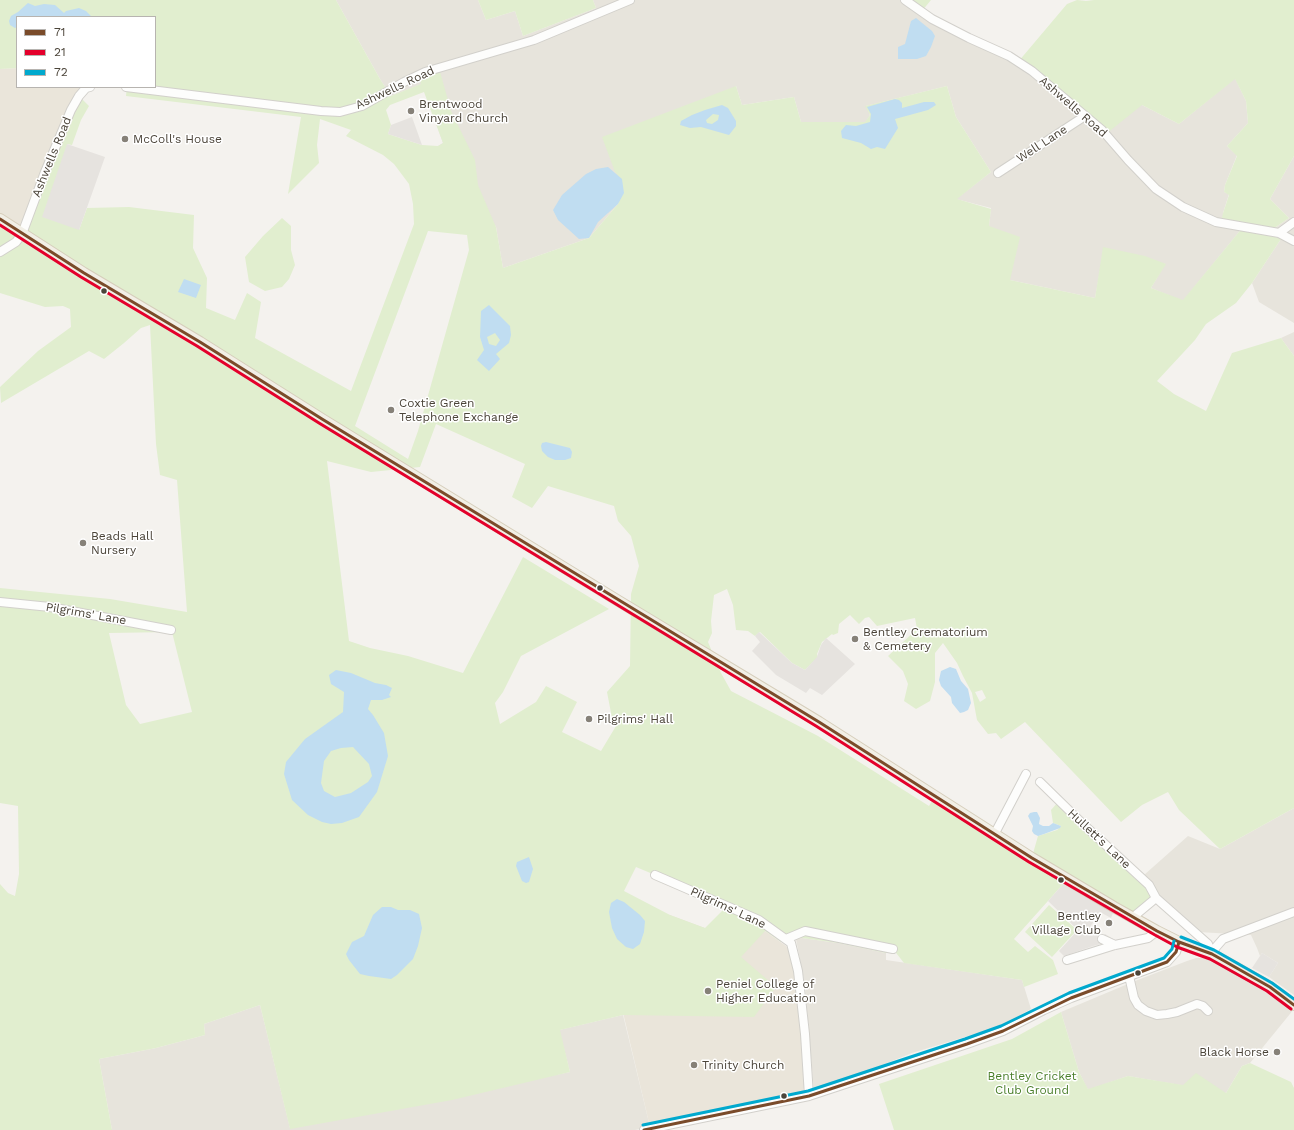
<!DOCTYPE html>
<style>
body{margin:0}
#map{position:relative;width:1294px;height:1130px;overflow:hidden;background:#f4f2ee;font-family:"Work Sans",sans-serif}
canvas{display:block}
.legend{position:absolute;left:16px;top:16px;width:140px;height:72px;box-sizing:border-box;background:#fff;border:1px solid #b7b4b0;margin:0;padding:5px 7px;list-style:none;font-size:12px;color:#4b4439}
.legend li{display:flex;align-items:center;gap:8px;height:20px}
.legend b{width:20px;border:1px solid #b7b4b0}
</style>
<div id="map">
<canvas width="1294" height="1130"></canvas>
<ul class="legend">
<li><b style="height:5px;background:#7a4b2a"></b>71</li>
<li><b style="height:5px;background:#e4002b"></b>21</li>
<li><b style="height:5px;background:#00a9ce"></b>72</li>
</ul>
</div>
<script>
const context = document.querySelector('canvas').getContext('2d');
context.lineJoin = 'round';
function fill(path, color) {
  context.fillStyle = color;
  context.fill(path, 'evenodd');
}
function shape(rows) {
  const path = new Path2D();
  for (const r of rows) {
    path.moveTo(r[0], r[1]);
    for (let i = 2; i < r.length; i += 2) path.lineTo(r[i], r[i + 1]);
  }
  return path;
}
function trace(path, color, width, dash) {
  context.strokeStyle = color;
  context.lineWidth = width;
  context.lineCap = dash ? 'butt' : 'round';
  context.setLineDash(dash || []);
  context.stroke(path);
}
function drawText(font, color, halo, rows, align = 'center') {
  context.font = font + ' "Work Sans",sans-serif';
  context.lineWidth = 3;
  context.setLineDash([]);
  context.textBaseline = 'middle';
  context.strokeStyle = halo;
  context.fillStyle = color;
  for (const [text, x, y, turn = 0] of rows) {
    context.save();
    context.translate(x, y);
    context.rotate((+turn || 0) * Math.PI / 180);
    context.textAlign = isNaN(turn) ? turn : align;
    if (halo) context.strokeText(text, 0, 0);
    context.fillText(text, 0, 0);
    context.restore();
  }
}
const residential = shape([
 [336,0,478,0,486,20,515,11,523,36,596,8,593,0,905,0,927,15,1009,56,1142,105,1179,124,1235,78,1246,101,1248,123,1227,146,1237,155,1225,185,1224,192,1229,194,1223,213,1243,227,1183,301,1151,288,1165,264,1104,248,1095,298,1010,280,989,226,991,208,956,199,991,172,956,117,947,86,866,106,870,115,866,122,801,122,794,97,742,105,736,86,622,179,618,204,589,238,503,268,496,227,438,146,443,143,422,84,391,96,380,79],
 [1294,156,1294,323,1259,302,1252,283,1281,239,1273,229,1289,218,1270,199],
 [1294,332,1294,356,1281,338],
 [1294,808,1294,995,1269,977,1278,963,1262,953,1260,956,1257,948,1251,935,1198,932,1162,899,1144,875,1188,836,1220,849],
 [802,938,838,943,886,953,886,960,1022,980,1031,1009,1001,1026,912,1053,860,1074,814,1091,805,985,796,939],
 [1196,958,1203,958,1211,960,1229,969,1294,1009,1250,1063,1242,1066,1226,1093,1128,1076,1088,1090,1079,1072,1061,1012,1135,981,1187,961],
 [260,1005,290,1128,570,1072,559,1030,623,1015,650,1127,635,1130,112,1130,99,1059,156,1048,205,1035,204,1024]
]);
const education = shape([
 [17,68,17,87,80,87,79,96,26,225,13,228,0,219,0,69],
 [595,894,670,915,705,928,765,931,786,946,792,955,803,1029,804,1087,803,1092,650,1127]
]);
const green = shape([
 [0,0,336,0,380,79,391,96,421,84,418,76,439,68,451,111,475,160,478,185,496,227,503,268,589,238,618,204,622,180,615,172,602,137,736,86,742,105,794,97,801,122,865,122,870,115,865,106,947,86,956,117,991,172,957,199,991,209,989,226,1020,237,1010,280,1095,298,1103,247,1145,256,1166,264,1151,288,1183,300,1243,227,1221,223,1223,213,1229,195,1224,192,1225,185,1237,156,1227,146,1248,123,1246,101,1235,79,1179,124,1142,105,1106,134,1018,62,1067,4,1077,0,1086,1,1094,0,1294,0,1294,156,1270,199,1289,218,1273,229,1272,236,1281,239,1252,283,1236,303,1206,324,1195,340,1157,381,1174,394,1206,411,1232,353,1281,338,1294,356,1294,808,1220,849,1179,810,1168,792,1142,805,1121,822,1025,722,1001,739,996,733,988,734,977,720,972,693,963,676,957,663,943,643,935,653,935,682,930,701,916,709,904,701,908,684,903,671,888,656,917,629,915,618,877,626,869,617,865,618,859,624,850,615,839,624,838,633,833,635,832,634,822,642,817,654,818,657,805,670,792,663,760,632,755,636,748,631,736,630,733,605,727,589,714,595,711,621,712,633,708,642,721,673,731,691,818,736,929,806,935,796,1032,857,1038,836,1057,830,1061,826,1053,823,1051,810,1059,801,1149,885,1156,898,1132,918,1066,878,1064,883,1014,939,1028,952,1035,946,1053,960,1058,974,1024,987,1022,980,904,963,893,949,886,953,838,943,802,938,781,942,765,931,741,957,776,987,754,1017,623,1015,560,1030,570,1072,452,1100,290,1129,260,1005,204,1024,205,1035,156,1048,99,1059,112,1130,0,1130,0,884,8,893,15,896,19,874,18,806,0,803,0,588,110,599,187,612,177,480,160,475,156,444,150,325,141,328,124,343,104,359,89,351,1,403,0,387,38,351,71,327,70,309,63,306,45,307,0,293,0,219,13,228,26,225,79,96,89,106,81,120,72,145,67,144,79,230,87,208,129,207,194,215,193,248,207,278,206,308,235,320,247,293,261,302,255,338,351,391,414,224,413,204,409,184,394,164,383,155,346,136,351,130,320,119,317,145,319,163,288,194,301,117,126,96,127,87,155,87,155,17,17,17,17,68,0,69],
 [424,92,443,143,438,146,422,145,388,134,391,125,386,110,390,105],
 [428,231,467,235,469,250,418,431,408,459,355,426],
 [436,424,525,464,512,497,532,508,548,486,614,506,618,521,631,536,639,566,631,594,630,666,607,692,612,718,619,721,601,751,562,732,577,702,546,686,536,702,500,724,495,703,503,692,521,656,609,609,523,557,463,673,408,656,370,648,349,641,327,461,371,472,420,467],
 [172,632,192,712,140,724,126,705,109,633],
 [982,690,986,698,980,702,975,692],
 [636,867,727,905,727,906,705,928,670,915,624,891],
 [478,0,593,0,596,8,523,36,515,11,486,20],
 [905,0,931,0,922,11],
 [282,218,291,226,291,250,295,265,289,279,282,287,265,291,249,282,245,257,263,236],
 [1049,905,1077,930,1052,957,1025,932],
 [1061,1012,1079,1072,1088,1089,1128,1076,1183,1085,1196,1073,1226,1093,1242,1066,1250,1063,1291,1082,1294,1088,1294,1130,894,1130,879,1084,1012,1039]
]);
const parking = shape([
 [412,117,422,145,388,134,391,125],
 [67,144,105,157,79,230,42,217],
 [759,632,792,663,805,670,817,657,821,645,826,638,855,664,822,695,810,688,806,693,776,675,752,651,760,642,755,636],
 [1064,883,1113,913,1111,918,1100,912,1090,927,1103,936,1105,934,1115,940,1093,946,1064,956,1059,951,1078,930,1048,901],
 [1262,953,1278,963,1269,977,1252,968]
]);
const water = shape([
 [28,3,35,6,44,4,55,5,64,13,66,11,79,8,86,11,92,17,17,17,17,27,15,28,10,25,9,21,11,16,18,12],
 [916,18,932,31,935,36,931,47,926,56,917,59,898,59,898,47,905,44,911,21],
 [895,99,899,100,902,103,902,108,924,102,934,102,936,105,928,110,895,119,898,128,885,149,877,147,871,149,861,143,842,138,841,131,846,125,856,126,870,122,871,114,867,107],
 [722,105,728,108,736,121,736,126,729,135,701,127,690,128,680,125,681,121,692,115,705,110],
 [713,114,719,115,718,120,712,124,707,123,706,120],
 [608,167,622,179,624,193,618,204,598,222,589,238,579,239,558,220,553,210,562,195,586,174,596,169],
 [184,279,201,285,196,298,178,292],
 [489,305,510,326,511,335,509,343,496,354,500,359,489,371,477,360,484,350,480,337,481,311],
 [495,333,500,340,496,346,489,344,487,337],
 [546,442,570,448,572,452,571,458,565,460,555,460,548,457,542,451,541,446,542,443],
 [950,667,956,669,961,681,968,689,971,703,968,710,964,712,960,713,952,703,951,697,941,686,939,680,941,671],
 [336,670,351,673,375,683,386,685,392,688,389,695,391,697,382,700,371,700,368,709,373,715,384,733,388,756,377,792,359,817,342,823,331,824,322,822,308,815,292,800,284,774,286,762,305,739,343,712,344,692,331,684,329,675],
 [353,747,369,764,372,776,368,782,351,793,335,797,324,791,321,783,324,761,331,751,341,748],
 [1034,812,1037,812,1040,818,1039,824,1043,826,1049,826,1053,823,1061,826,1060,828,1044,834,1038,836,1034,834,1032,831,1033,826,1028,816,1030,813],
 [529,857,533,869,529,882,526,883,522,881,516,866,517,862],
 [617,899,624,902,640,915,645,921,644,932,640,944,633,949,626,947,617,939,612,928,609,912,611,903],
 [382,907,391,907,398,910,410,910,419,914,422,928,418,946,413,959,397,975,391,979,369,976,360,974,349,960,346,954,352,942,364,936,373,915]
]);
const minor = shape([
 [905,0,932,19,969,38,1009,56,1032,71,1102,130,1128,160,1156,189,1183,207,1216,222,1279,233],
 [126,87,321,111,340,112,362,106,404,82,425,72,534,40,630,0],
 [998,173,1085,116],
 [1294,222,1279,233,1294,241],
 [0,252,16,242,22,234,45,172,71,110,79,96,86,88,90,87],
 [0,602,50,607,171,630],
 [1040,782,1084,825,1149,885,1156,898,1208,944,1212,954],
 [994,835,1026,774],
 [655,875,759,920,791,943,798,971,805,1034,809,1096],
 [1132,918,1156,898],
 [786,939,805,931,893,949],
 [1102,939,1115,945],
 [1212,954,1216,947,1223,939,1294,912],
 [1067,960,1115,945,1148,938,1157,931],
 [1129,976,1134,998,1138,1005,1146,1011,1157,1015,1167,1014,1177,1012,1197,1004,1203,1006,1208,1011],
 [644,1130,809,1096,967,1044,1003,1031,1044,1010,1071,998,1167,962,1176,952,1179,942]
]);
const major = shape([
 [0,219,84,273,200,342,322,419,617,600,819,722,1032,858,1114,907,1157,931,1179,942,1212,954,1270,987,1294,1005]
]);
const bus1 = shape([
 [0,219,84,273,200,342,322,419,819,722,1032,858,1157,931,1179,942,1212,954,1270,987,1294,1005],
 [644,1130,809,1096,967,1044,1003,1031,1071,998,1167,962,1176,952,1179,942]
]);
const bus2 = shape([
 [0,225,81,277,197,346,319,423,816,726,1029,862,1155,935,1177,947,1210,959,1267,991,1291,1009]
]);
const bus3 = shape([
 [1181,937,1214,950,1272,983,1294,999],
 [643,1125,808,1091,965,1039,1001,1026,1069,993,1164,958,1172,949,1174,941]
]);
const markers = [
 [411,111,4,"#868178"],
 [125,139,4,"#868178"],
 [104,291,3.5,"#4b4439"],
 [391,410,4,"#868178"],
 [83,543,4,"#868178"],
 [600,588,3.5,"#4b4439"],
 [855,639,4,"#868178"],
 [589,719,4,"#868178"],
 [1061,880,3.5,"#4b4439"],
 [1109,923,4,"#868178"],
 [1138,973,3.5,"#4b4439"],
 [708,991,4,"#868178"],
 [1277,1052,4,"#868178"],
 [694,1065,4,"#868178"],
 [784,1096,3.5,"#4b4439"]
];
const streetNames = [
 ["Ashwells Road",395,88,-25],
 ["Ashwells Road",1073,107,41],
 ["Well Lane",1042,144,-33],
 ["Ashwells Road",52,157,-68],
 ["Pilgrims' Lane",86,614,10],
 ["Hullett's Lane",1099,839,43],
 ["Pilgrims' Lane",728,908,25]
];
const poiNames = [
 ["Brentwood",419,104],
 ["Vinyard Church",419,118],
 ["McColl's House",133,139],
 ["Coxtie Green",399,403],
 ["Telephone Exchange",399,417],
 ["Beads Hall",91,536],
 ["Nursery",91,550],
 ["Bentley Crematorium",863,632],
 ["& Cemetery",863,646],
 ["Pilgrims' Hall",597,719],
 ["Bentley",1101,916,"right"],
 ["Village Club",1101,930,"right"],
 ["Peniel College of",716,984],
 ["Higher Education",716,998],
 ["Black Horse",1269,1052,"right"],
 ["Trinity Church",702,1065]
];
const parkNames = [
 ["Bentley Cricket",1032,1076],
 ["Club Ground",1032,1090]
];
fill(residential, '#e7e4dc');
fill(education, '#eae5da');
fill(green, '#e1eecf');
fill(parking, '#e6e3df');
fill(water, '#c0ddf1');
trace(minor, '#d2d0cb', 10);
trace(major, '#d6cebb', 12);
trace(minor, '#fdfdfc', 8);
trace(major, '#f2efe6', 10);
trace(bus1, '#7a4b2a', 3);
trace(bus2, '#e4002b', 3);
trace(bus3, '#00a9ce', 3);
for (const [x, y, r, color] of markers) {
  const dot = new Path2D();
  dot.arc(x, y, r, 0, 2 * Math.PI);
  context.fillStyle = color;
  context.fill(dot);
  trace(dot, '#fff', 1.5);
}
drawText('12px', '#4b4439', '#fff', streetNames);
drawText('12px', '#4b4439', '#fff', poiNames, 'left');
drawText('12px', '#4a7f2a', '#fff', parkNames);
</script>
